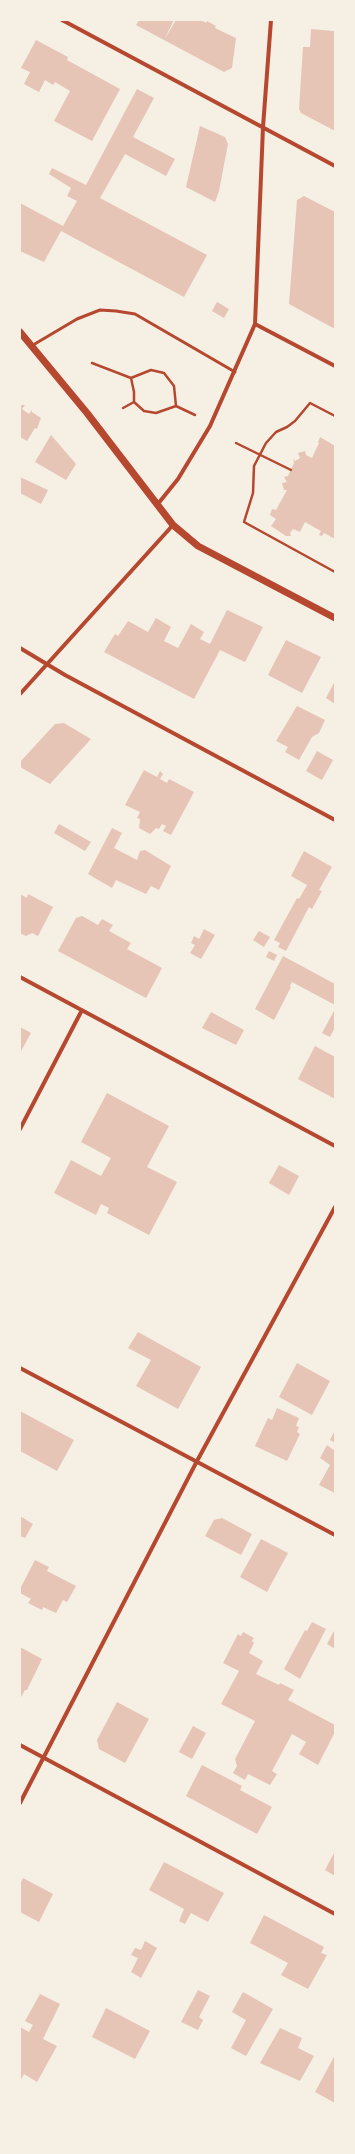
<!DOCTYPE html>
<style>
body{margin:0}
#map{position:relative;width:355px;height:2154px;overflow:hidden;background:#f6efe4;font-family:Bitter,serif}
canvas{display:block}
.frame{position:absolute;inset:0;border:21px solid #f6efe4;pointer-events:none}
</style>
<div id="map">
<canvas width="355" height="2154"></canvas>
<div class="frame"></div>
</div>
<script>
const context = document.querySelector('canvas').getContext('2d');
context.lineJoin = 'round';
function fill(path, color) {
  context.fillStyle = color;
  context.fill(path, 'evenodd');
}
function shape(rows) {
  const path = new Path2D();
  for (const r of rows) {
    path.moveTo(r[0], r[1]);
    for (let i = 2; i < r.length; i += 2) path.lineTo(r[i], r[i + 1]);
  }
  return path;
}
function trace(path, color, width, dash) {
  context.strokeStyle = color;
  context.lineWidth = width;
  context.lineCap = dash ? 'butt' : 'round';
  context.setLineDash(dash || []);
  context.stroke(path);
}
const building = shape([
 [139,20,174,20,164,40,136,25],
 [176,20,201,20,206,23,207,21,216,26,215,28,236,38,232,68,224,72,164,40],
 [311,29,334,31,335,131,301,113,299,109,303,47,310,47],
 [36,40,68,57,67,60,120,89,92,141,54,121,70,91,55,82,53,85,45,80,39,92,24,84,30,72,21,68],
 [137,89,154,98,133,137,175,159,166,176,125,154,100,198,207,255,184,297,61,231,44,262,20,251,20,203,63,226,77,201,67,196,71,188,49,174,52,168,86,185],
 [200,126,225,137,228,144,219,191,215,202,186,187],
 [304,196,335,212,335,329,289,304,297,200],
 [217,302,229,309,224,318,212,311],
 [20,405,25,405,22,409,29,414,32,410,32,412,41,418,37,429,35,428,27,441,20,437],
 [51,435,76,464,66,480,35,462],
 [320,437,335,446,335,539,324,533,322,536,319,535,321,531,305,522,300,532,293,529,290,533,291,536,286,536,271,526,276,519,270,515,272,509,276,510,287,490,284,490,282,483,287,482,284,477,288,476,294,463,293,459,295,461,300,458,298,453,305,451,306,455,312,458,319,443,318,442],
 [20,477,48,490,41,504,20,493],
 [227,610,263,627,245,662,220,650,194,699,104,652,115,634,118,636,128,621,148,632,156,618,171,627,164,641,178,648,191,624,204,632,200,639,210,644],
 [286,640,321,657,302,693,268,675],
 [335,681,335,704,326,698],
 [297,706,325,720,319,733,312,737,299,760,285,752,288,747,276,741],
 [64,723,91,739,50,784,20,767,20,762,55,724],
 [317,751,333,760,322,780,306,771],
 [144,770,157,777,160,771,163,774,160,779,167,783,169,779,194,792,171,835,163,831,166,826,162,824,159,829,156,828,150,834,139,828,140,819,137,818,140,812,125,805],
 [59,824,91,842,85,851,54,833],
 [112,828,122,833,114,848,137,860,140,851,145,850,171,866,159,890,151,886,146,894,116,880,112,888,88,874],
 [304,851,332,867,319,890,322,891,312,909,309,907,286,951,278,947,280,943,274,940,297,898,299,899,307,885,291,876],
 [20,894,27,898,28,894,53,907,38,936,32,933,26,936,20,933],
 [82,916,98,925,102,919,113,925,109,931,131,943,127,949,162,968,146,998,58,951,76,918],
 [204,929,215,935,201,959,190,953,195,945,191,943,194,936,199,939],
 [259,931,270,937,264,947,253,940],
 [269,951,277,955,274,961,266,957],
 [283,956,335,984,335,1005,292,982,290,986,291,987,274,1020,255,1009],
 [335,1009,335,1027,330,1037,322,1033],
 [211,1012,244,1030,236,1045,202,1028],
 [20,1027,31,1033,20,1053],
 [315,1046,335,1057,335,1099,298,1079],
 [107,1093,169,1126,147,1167,177,1182,149,1235,107,1213,109,1208,101,1204,96,1215,54,1193,71,1160,101,1176,111,1158,81,1142],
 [279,1165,299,1176,289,1195,269,1183],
 [138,1332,201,1367,178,1409,136,1386,151,1360,128,1348],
 [297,1363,330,1381,312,1415,279,1397],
 [277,1408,299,1418,296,1426,299,1427,297,1432,300,1434,287,1461,255,1446,268,1418,272,1420],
 [20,1411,74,1440,57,1471,20,1451],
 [335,1430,335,1443,330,1440],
 [327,1445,335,1451,335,1493,319,1485,330,1465,320,1458],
 [20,1516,33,1524,25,1538,20,1536],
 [222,1518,252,1534,241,1555,205,1536,214,1520],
 [261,1539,288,1553,267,1592,240,1577],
 [35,1560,49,1567,47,1571,76,1586,67,1602,63,1600,56,1613,43,1607,42,1610,28,1603,31,1599,20,1593,20,1589],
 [312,1622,326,1629,300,1679,284,1669,305,1630,307,1631],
 [335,1629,335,1649,327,1644],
 [243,1632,254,1638,252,1641,254,1643,249,1653,263,1661,256,1674,279,1685,280,1683,294,1690,288,1700,335,1725,335,1732,318,1765,299,1754,306,1742,292,1734,272,1771,277,1774,270,1785,248,1774,245,1780,233,1773,237,1766,235,1759,255,1721,221,1704,239,1671,223,1663,238,1634,241,1636],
 [20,1647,42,1659,27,1690,25,1690,20,1699],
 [117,1702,149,1719,125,1763,99,1749,97,1740],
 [193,1726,206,1733,192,1759,179,1752],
 [202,1765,242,1786,240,1790,272,1807,257,1834,186,1796],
 [335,1851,335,1876,325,1870],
 [164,1862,224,1893,208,1922,191,1913,185,1924,179,1921,184,1909,149,1890],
 [23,1878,53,1894,39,1922,20,1912,20,1884],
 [264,1915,324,1947,321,1953,327,1955,308,1989,281,1975,288,1963,250,1943],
 [145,1941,157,1948,141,1978,131,1972,138,1958,131,1955,135,1948,141,1950],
 [198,1990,210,1996,199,2017,203,2020,198,2030,181,2022],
 [243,1992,273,2009,246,2056,231,2048,246,2020,232,2012],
 [40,1994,60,2004,43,2039,57,2046,37,2082,24,2074,20,2081,20,2027,29,2032,33,2025,25,2021],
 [106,2008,150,2031,135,2059,92,2037],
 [280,2028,302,2038,298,2048,314,2056,300,2081,260,2063],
 [335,2055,335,2103,315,2092]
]);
const path = shape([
 [92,363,131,378,151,370,164,373,174,386,176,406,195,415],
 [134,402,144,411,156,413,176,406],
 [123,408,134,402,134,392,131,378],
 [335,416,310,403,295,421,287,427,276,432,266,443,254,466,253,493,244,522,335,572],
 [236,443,291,470]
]);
const service = shape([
 [33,345,77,319,100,310,116,311,135,314,235,372]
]);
const minor = shape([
 [62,20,335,166],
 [255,324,335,366],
 [157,505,178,479,210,426,255,324,263,127,271,20],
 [20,648,65,675,335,820],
 [20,694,173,525],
 [20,977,335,1146],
 [20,1129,82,1010],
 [20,1368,335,1535],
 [20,1745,335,1914],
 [20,1803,197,1461,335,1207]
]);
const tertiary = shape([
 [20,332,87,413,173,525,198,546,335,618]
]);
fill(building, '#e6c5b7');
trace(path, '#b5482f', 2.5);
trace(service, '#b5482f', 3);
trace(minor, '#b5482f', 4);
trace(tertiary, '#b5482f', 7);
</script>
